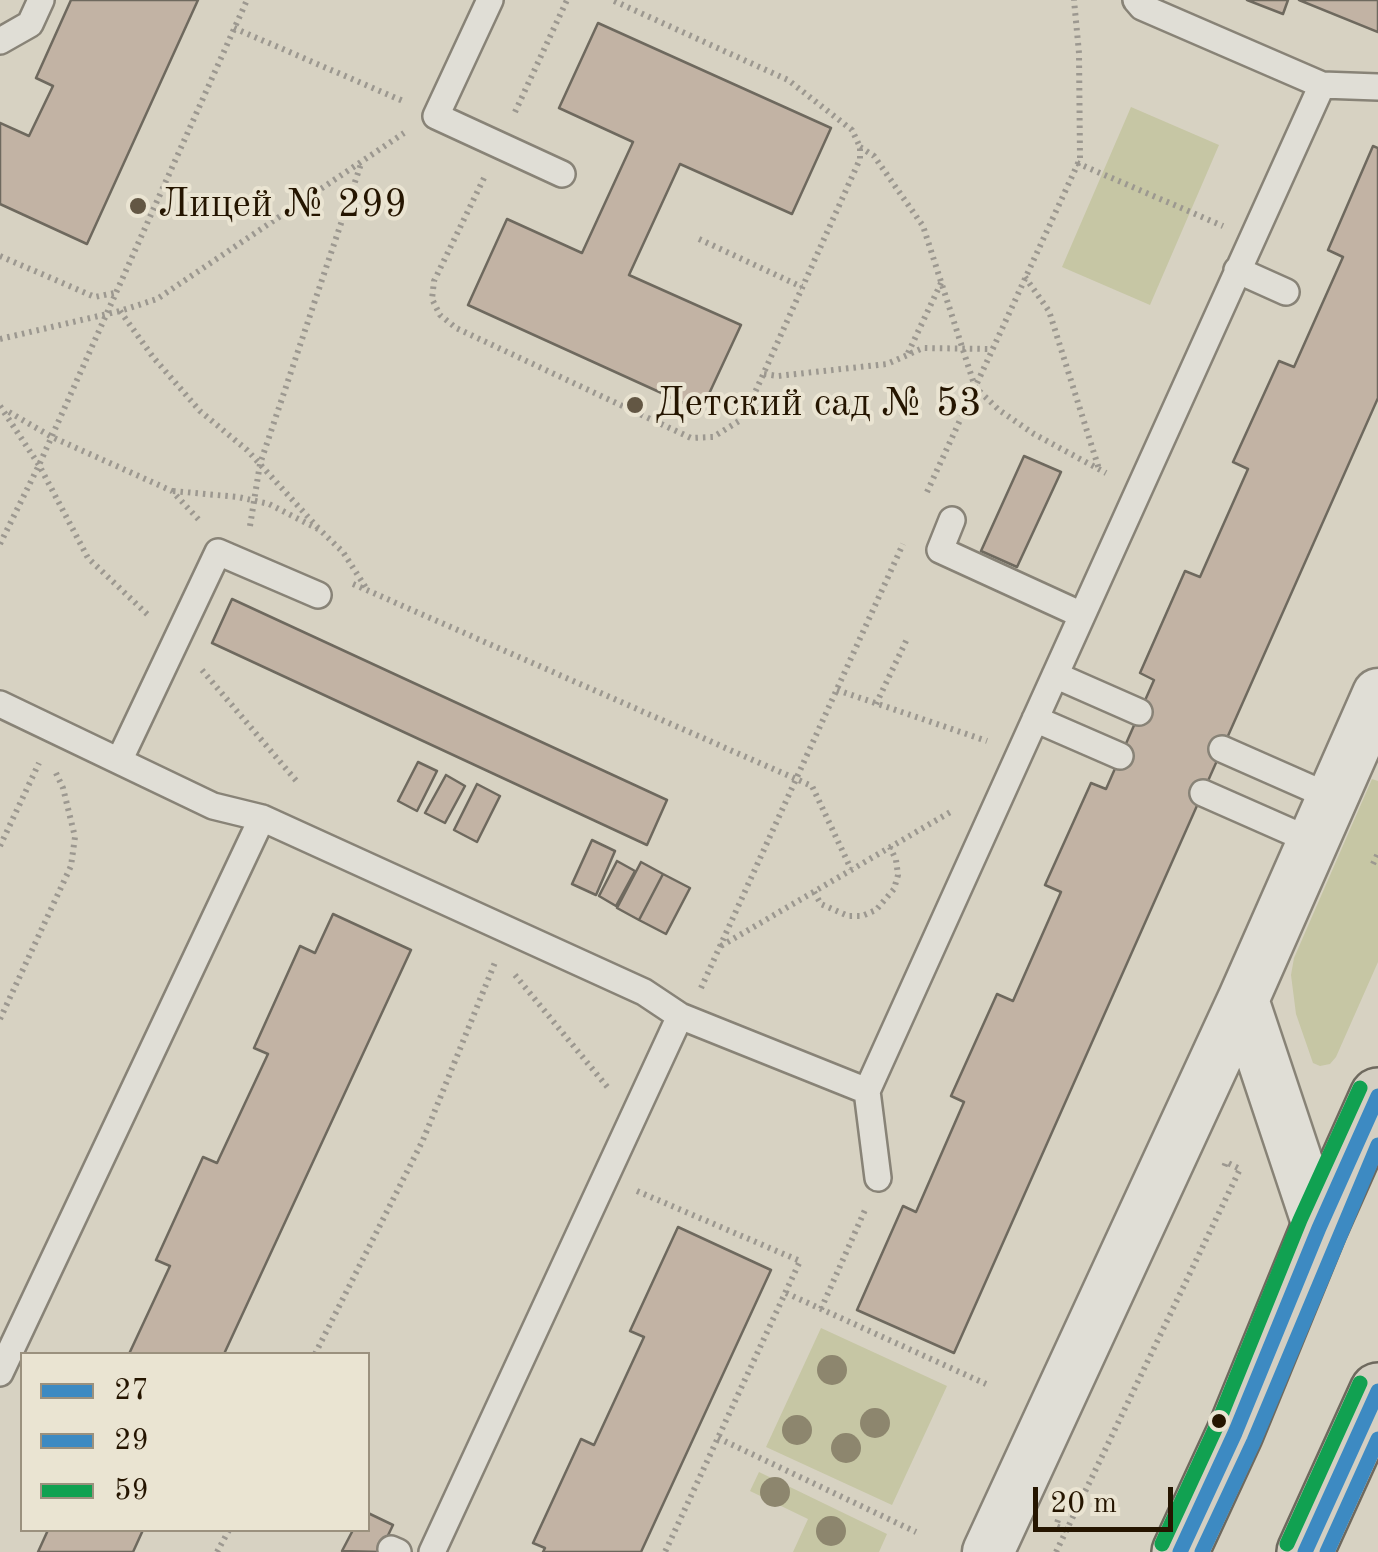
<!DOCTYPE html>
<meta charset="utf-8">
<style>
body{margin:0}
#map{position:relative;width:1378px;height:1552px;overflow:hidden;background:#d7d2c2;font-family:"Old Standard TT",serif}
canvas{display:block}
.legend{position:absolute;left:20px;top:1352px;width:350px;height:180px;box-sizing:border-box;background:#eae4d2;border:2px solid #9b917e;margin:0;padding:12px 18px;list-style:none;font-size:30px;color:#251500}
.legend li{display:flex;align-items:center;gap:20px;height:50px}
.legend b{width:50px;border:2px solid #9b917e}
.scale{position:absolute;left:1033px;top:1487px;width:140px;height:45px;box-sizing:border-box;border:5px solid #251500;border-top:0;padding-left:12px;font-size:30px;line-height:35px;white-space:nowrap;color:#251500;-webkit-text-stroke:8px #eae4d2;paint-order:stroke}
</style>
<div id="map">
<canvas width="1378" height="1552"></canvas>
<ul class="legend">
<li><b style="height:12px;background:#3d8ac2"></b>27</li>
<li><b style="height:12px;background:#3d8ac2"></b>29</li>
<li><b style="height:12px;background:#11a151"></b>59</li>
</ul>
<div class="scale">20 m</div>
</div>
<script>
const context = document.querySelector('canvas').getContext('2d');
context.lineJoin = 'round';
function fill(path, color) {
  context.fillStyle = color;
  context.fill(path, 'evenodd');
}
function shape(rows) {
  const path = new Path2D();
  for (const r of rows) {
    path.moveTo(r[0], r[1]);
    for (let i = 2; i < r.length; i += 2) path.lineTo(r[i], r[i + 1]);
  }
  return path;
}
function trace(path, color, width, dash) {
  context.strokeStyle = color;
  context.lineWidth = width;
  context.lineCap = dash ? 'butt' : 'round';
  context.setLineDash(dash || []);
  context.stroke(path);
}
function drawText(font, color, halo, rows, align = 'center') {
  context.font = font + ' "Old Standard TT",serif';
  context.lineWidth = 8;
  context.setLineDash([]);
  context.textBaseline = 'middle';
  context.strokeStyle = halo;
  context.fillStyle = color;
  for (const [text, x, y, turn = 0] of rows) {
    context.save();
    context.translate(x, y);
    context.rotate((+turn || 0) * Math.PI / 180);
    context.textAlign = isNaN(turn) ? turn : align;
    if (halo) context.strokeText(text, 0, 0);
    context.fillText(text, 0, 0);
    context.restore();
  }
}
const green = shape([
 [1131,107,1219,145,1150,305,1062,267],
 [1372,779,1378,781,1378,962,1336,1057,1330,1064,1320,1066,1313,1063,1296,1014,1291,975,1294,958],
 [821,1328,947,1386,892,1505,766,1447],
 [759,1472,887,1534,879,1552,793,1552,808,1519,750,1491]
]);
const building = shape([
 [71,0,198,0,87,244,0,204,0,123,29,136,53,86,36,78,71,0],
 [1247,0,1288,0,1283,14,1247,0],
 [1299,0,1378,0,1378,32,1299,0],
 [598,23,831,128,792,214,680,164,629,275,741,325,701,411,468,305,507,219,582,253,633,142,559,108,598,23],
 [1373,146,1378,148,1378,398,954,1353,857,1310,903,1206,916,1212,964,1102,951,1096,997,994,1013,1001,1061,892,1045,885,1091,783,1106,789,1154,680,1140,673,1185,571,1200,577,1248,469,1233,462,1279,361,1294,367,1343,257,1328,250,1373,146],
 [1024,456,1061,472,1017,567,981,551,1024,456],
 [232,599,667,800,647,845,212,643,232,599],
 [418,762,437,771,417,811,398,801,418,762],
 [446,775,465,786,445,823,425,813,446,775],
 [477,784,500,796,477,842,454,830,477,784],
 [592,840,615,851,596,895,572,884,592,840],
 [617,861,635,871,616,906,599,896,617,861],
 [641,862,663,874,639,920,617,908,641,862],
 [663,874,690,888,666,934,639,920,663,874],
 [333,914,411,950,224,1354,129,1354,170,1266,156,1260,203,1157,217,1163,268,1054,254,1048,300,946,315,953,333,914],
 [678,1227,771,1270,641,1552,543,1552,545,1548,533,1543,581,1439,594,1445,644,1337,630,1331,678,1227],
 [368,1513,393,1525,380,1552,342,1551,353,1530,368,1530,368,1513],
 [48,1530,143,1530,133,1552,38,1552,48,1530]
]);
const path = shape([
 [234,28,403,101],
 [515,112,567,0],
 [860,147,874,156,923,226,975,387,999,410,1034,434,1106,473],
 [1077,163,1223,226],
 [484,178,434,281,432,299,440,315,456,328,691,438,713,437,739,421,748,408,860,159,860,147,852,130,788,80,612,0],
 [699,239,802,287],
 [0,256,95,297,114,293],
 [1025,277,1049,311,1099,469],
 [120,311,153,357,200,411,247,450,320,530],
 [0,339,120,311,157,299,404,133],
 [908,353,941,283],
 [764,374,778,376,887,364,923,348,992,349],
 [0,406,39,465,88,558,148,615],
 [9,412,52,437,172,491,200,521],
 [173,491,238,497,269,504,320,530,343,552,368,591],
 [927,492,1080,159,1079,53,1074,0],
 [250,526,260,464,362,161],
 [0,544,39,465,247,0],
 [353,584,812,786,851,869],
 [202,670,299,784],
 [837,690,987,741],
 [876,704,907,639],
 [0,846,39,763],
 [1373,864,1378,853],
 [814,892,821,904,848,916,862,916,876,910,894,889,898,875,896,860,890,847],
 [721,946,952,811],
 [515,975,609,1089],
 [701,988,903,544],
 [0,1019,71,866,75,837,63,788,56,773],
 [637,1191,800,1261,665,1552],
 [786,1293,986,1384],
 [821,1309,865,1210],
 [315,1354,423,1140,496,960],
 [718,1438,916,1532],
 [1058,1520,1056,1526,1068,1531],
 [217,1552,229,1530],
 [1056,1552,1240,1169,1226,1162,1223,1170]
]);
const service = shape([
 [490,0,436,116,562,174],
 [1136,0,1142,7,1322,85,1378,87],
 [0,41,30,24,41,0],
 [1237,270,1286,292],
 [952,520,940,550,1082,615],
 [1055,675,1139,712],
 [0,704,213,806,262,818,644,992,680,1016],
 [1035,719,1120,756],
 [1222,749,1333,798],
 [119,761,218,552,318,595],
 [1203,793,1314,842],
 [867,1091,1322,85],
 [0,1373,262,818],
 [391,1549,398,1552],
 [432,1552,680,1016,867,1091,878,1178]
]);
const minor = shape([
 [1319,1228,1243,1000,1378,694],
 [988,1552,1243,1000]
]);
const primary = shape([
 [1180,1552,1235,1433,1319,1228,1378,1096],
 [1305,1552,1378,1391]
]);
const bus1 = shape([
 [1180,1552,1235,1433,1319,1228,1378,1096],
 [1305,1552,1378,1391]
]);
const bus2 = shape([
 [1202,1552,1254,1441,1378,1145],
 [1327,1552,1378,1439]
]);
const bus3 = shape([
 [1162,1544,1217,1425,1300,1220,1360,1088],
 [1287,1544,1360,1383]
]);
const trees = [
 [832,1370],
 [875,1423],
 [797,1430],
 [846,1448],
 [775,1492],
 [831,1531]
];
const markers = [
 [138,206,10,"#635744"],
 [635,405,10,"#635744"],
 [1219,1421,9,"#251500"]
];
const poiNames = [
 ["Лицей № 299",158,206],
 ["Детский сад № 53",655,405]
];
fill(green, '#c6c6a4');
fill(building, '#c2b3a4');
trace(building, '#6e695e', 2.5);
trace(service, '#888377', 30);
trace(minor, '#888377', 55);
trace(primary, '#6e695e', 60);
trace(path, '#9c9890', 6, [2.5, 5]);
trace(service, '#e0ded6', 25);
trace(minor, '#e0ded6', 50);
trace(primary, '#d4cfc2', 55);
trace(bus1, '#3d8ac2', 15);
trace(bus2, '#3d8ac2', 15);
trace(bus3, '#11a151', 15);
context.fillStyle = '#8d866e';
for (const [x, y] of trees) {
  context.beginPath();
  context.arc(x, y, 15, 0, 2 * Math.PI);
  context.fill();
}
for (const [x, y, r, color] of markers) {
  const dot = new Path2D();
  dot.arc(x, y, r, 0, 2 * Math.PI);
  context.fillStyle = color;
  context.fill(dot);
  trace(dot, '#eae4d2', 4);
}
drawText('40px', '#251500', '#eae4d2', poiNames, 'left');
</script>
